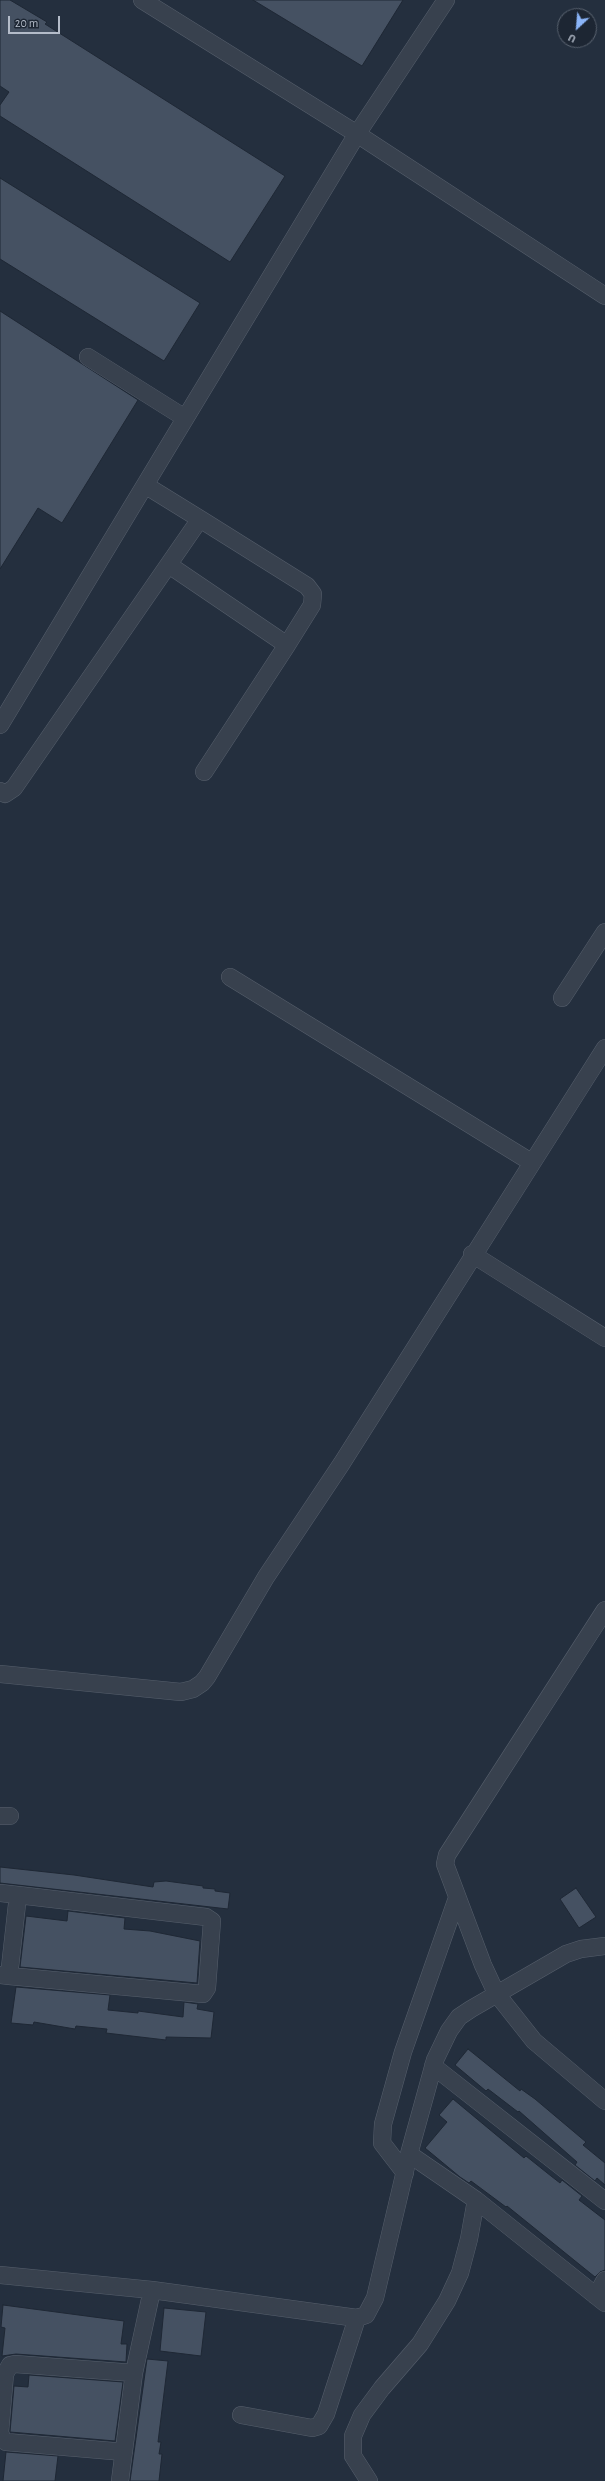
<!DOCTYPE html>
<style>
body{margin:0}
#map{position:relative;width:605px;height:2481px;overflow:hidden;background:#242f3e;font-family:"Alegreya Sans",sans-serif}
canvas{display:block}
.north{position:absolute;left:557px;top:8px;width:40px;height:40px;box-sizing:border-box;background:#1d2633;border:1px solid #59626f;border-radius:50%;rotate:206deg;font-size:11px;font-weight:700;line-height:16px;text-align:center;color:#b4bcc9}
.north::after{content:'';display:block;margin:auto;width:14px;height:18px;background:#8ab4f8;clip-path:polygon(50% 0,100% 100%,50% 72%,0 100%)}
.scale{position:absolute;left:8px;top:16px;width:52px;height:18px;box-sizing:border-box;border:2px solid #b4bcc9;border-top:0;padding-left:5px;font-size:12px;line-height:14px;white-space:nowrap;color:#b4bcc9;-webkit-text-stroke:3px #1d2633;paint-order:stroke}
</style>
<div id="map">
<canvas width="605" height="2481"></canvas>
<div class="north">U</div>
<div class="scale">20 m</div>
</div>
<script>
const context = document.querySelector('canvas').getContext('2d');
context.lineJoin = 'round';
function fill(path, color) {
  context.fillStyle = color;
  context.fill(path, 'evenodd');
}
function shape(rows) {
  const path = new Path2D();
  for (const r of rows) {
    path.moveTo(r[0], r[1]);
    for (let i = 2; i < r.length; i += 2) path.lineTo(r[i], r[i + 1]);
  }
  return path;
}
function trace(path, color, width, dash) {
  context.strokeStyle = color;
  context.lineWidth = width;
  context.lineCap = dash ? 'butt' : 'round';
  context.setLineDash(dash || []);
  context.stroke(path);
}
const building = shape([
 [0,0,10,0,47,22,45,24,285,176,230,262,0,116,0,105,9,92,0,86,0,0],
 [253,0,403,0,362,66,253,0],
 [0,178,200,303,164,361,0,259,0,178],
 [0,311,138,400,62,523,38,508,0,569,0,311],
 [0,1867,74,1875,153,1887,154,1882,166,1881,203,1886,203,1888,215,1889,215,1891,230,1893,228,1909,0,1883,0,1867],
 [576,1888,596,1917,579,1928,560,1899,576,1888],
 [68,1911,125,1918,124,1929,150,1931,200,1941,197,1983,20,1967,26,1916,67,1921,68,1911],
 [16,1987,110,1995,108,2010,138,2013,138,2011,183,2017,184,2002,198,2004,197,2009,214,2012,211,2038,166,2037,166,2040,106,2033,107,2029,76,2026,75,2029,34,2022,33,2025,11,2023,16,1987],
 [468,2049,520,2091,521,2089,535,2099,586,2142,583,2145,605,2163,605,2185,597,2178,595,2181,575,2165,577,2162,519,2111,518,2112,488,2089,486,2091,455,2065,468,2049],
 [453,2099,524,2158,526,2156,551,2176,560,2183,562,2180,582,2196,579,2200,605,2220,605,2270,600,2272,595,2277,507,2206,506,2207,471,2181,469,2183,460,2177,425,2148,447,2122,439,2115,453,2099],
 [3,2305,124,2321,121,2344,127,2344,126,2362,16,2354,2,2356,5,2328,1,2327,3,2305],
 [164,2308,206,2312,201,2356,160,2351,164,2308],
 [147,2359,168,2361,158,2442,161,2442,159,2454,162,2454,159,2481,130,2481,147,2359],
 [29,2375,123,2382,115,2441,10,2432,14,2386,28,2387,29,2375],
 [6,2452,58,2456,55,2481,3,2481,6,2452]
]);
const minor = shape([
 [142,0,357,134,605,296],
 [88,357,185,418],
 [169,565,287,645,312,605,313,594,307,586,200,519],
 [0,725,357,134,446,0],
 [204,772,287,645],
 [0,791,5,794,14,788,200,519,145,485],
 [230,977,531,1162],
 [562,998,605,932],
 [472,1254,605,1338],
 [605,1610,447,1855,445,1864,483,1965,496,1993,534,2041,605,2101],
 [0,1674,181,1692,193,1689,202,1683,207,1677,266,1577,342,1463,605,1048],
 [0,1816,10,1816],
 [0,1893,18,1895],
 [0,1975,9,1976,18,1895,206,1917,212,1921,207,1988,203,1994,9,1976],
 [433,2066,605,2201],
 [409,2154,476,2200,605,2303],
 [405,2173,382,2143,383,2124,403,2052,457,1898],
 [0,2275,152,2290,357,2318,366,2315,375,2298,409,2154,435,2060,449,2031,459,2017,471,2009,566,1954,581,1949,605,1946],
 [596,2296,605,2280],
 [241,2415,312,2428,319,2426,326,2414,357,2318],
 [124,2452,6,2442,2,2439,0,2432,5,2374,10,2365,15,2364,134,2373],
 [120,2481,134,2373,152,2290],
 [369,2481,353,2456,353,2436,362,2415,382,2388,420,2344,447,2301,460,2273,469,2239,476,2200]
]);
fill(building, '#455162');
trace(building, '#1f2835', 1);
trace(minor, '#565f6c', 18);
trace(minor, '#38414e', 17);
</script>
